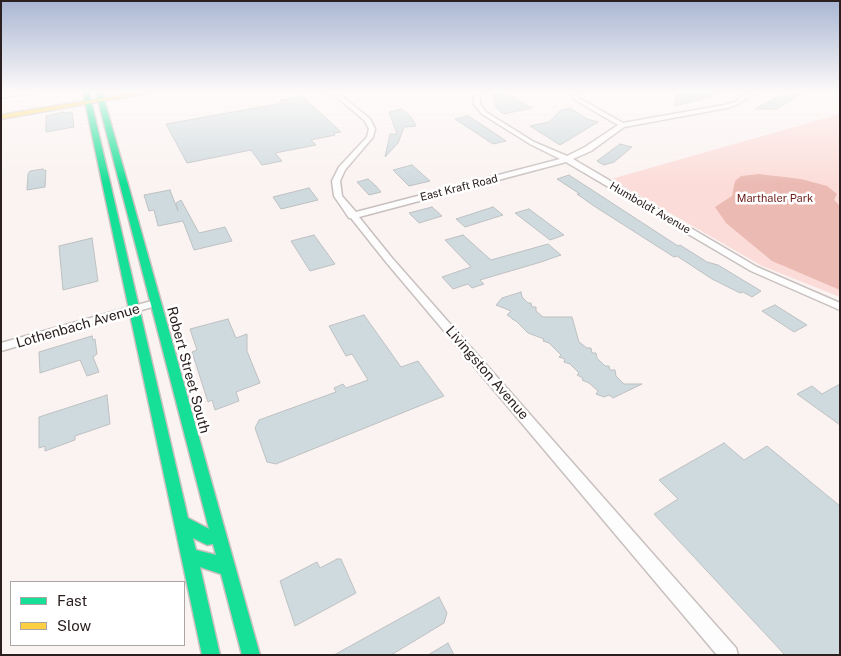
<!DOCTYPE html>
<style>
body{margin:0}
#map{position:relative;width:841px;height:656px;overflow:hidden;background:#faf3f2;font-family:"Public Sans",sans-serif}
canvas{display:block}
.frame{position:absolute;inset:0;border:2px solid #2b201f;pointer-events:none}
.legend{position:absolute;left:10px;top:581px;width:175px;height:65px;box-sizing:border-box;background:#fff;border:1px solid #aaa6a5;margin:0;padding:6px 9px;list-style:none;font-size:15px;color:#2b201f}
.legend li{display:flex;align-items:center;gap:10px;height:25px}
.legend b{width:25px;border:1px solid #aaa6a5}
</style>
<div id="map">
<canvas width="841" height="656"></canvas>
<div class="frame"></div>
<ul class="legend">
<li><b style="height:6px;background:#16e098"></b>Fast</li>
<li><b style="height:6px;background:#ffcf43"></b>Slow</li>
</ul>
</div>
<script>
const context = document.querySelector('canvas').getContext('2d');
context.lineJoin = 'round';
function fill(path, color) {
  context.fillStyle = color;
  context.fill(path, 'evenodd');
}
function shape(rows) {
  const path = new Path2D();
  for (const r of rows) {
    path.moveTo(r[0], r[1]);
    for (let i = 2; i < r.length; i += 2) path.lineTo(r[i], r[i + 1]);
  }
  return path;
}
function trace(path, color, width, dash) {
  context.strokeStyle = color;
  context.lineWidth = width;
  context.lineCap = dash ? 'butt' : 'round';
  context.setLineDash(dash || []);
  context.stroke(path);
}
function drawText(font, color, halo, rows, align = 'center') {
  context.font = font + ' "Public Sans",sans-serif';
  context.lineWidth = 5;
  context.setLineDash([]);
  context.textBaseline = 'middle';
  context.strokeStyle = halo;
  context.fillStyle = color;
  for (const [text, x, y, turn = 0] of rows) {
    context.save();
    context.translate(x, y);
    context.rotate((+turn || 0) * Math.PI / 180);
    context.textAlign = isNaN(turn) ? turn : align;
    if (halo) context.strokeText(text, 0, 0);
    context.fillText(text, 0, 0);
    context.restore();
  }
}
const green = shape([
 [840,114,840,297,762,266,611,179]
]);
const water = shape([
 [759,174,801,179,827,186,837,194,834,200,840,206,840,290,772,261,726,223,715,207,732,196,735,181,741,176]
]);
const building = shape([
 [492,92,503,92,505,96,511,96,532,108,503,114,496,107,492,92],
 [676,92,712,92,713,96,675,106,676,92],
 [802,93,776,109,755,109,777,97,802,93],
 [302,96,341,132,334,133,335,135,311,140,316,145,275,153,282,161,262,165,251,150,187,163,166,124,283,103,280,100,302,96],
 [570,108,587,119,598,122,560,145,530,126,549,122,561,110,570,108],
 [402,109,411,117,416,126,404,127,398,143,385,157,390,134,397,134,389,112,402,109],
 [63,112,63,113,72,112,74,127,46,132,46,116,63,112],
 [468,116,496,134,506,141,493,144,455,119,468,116],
 [620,144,632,147,614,162,604,165,597,161,620,144],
 [412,165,430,181,409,186,393,170,412,165],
 [43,169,43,171,46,170,45,187,27,190,28,174,30,171,43,169],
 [569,175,678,246,680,245,707,262,718,265,761,291,752,297,743,292,740,293,712,279,677,256,674,257,594,206,577,194,580,194,557,179,569,175],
 [368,179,376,186,381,192,369,195,357,182,368,179],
 [309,188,318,200,281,209,273,197,309,188],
 [170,190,178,211,176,203,181,200,199,233,225,227,232,241,194,250,183,221,158,226,154,210,149,211,144,195,170,190],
 [432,207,442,216,419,223,409,213,432,207],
 [493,207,503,215,465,227,456,219,493,207],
 [529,209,564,235,550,240,515,213,529,209],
 [314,235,335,264,310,271,291,241,314,235],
 [463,235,491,260,548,244,561,255,541,262,480,280,484,284,472,288,468,284,453,289,442,277,471,267,445,240,463,235],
 [92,238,98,281,63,290,59,246,92,238],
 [521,292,522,297,528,303,531,303,532,307,536,307,536,311,543,317,572,317,579,342,587,348,591,348,592,353,596,353,597,358,605,366,609,366,610,370,615,370,616,376,624,384,642,384,613,398,609,395,604,397,596,394,598,391,589,383,582,380,583,378,577,375,579,373,570,364,564,362,565,359,559,357,561,355,549,343,543,341,544,339,528,333,516,321,512,319,512,318,507,315,511,311,496,305,502,298,521,292],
 [775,305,807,325,794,332,762,311,775,305],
 [364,315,401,367,418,361,444,396,276,464,267,462,255,428,259,420,336,392,334,388,343,384,346,388,368,380,352,354,346,356,329,326,364,315],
 [228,319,236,338,247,334,247,351,260,383,236,392,239,401,215,410,212,400,208,402,192,352,197,350,190,329,228,319],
 [92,336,93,340,95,339,97,354,93,357,99,372,87,376,80,360,40,373,39,352,92,336],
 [840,384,840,425,797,394,812,386,822,394,840,384],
 [107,395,110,424,75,436,75,440,45,451,45,446,39,448,39,417,107,395],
 [724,443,744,460,767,446,840,506,840,655,785,655,654,514,678,499,659,480,724,443],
 [337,559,341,559,356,593,295,626,280,581,317,562,320,568,337,559],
 [439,597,447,613,444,623,391,655,334,655,439,597],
 [448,643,454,655,428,655,448,643]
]);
const street = shape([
 [21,92,37,92,1,98,1,94,21,92],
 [323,92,331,92,342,96,370,119,375,129,373,137,345,170,340,181,342,196,356,212,560,159,530,144,482,114,474,104,474,92,480,92,480,104,486,112,534,142,567,156,585,147,618,125,575,100,568,92,574,92,579,98,623,123,724,105,735,102,747,93,761,92,751,95,739,104,727,108,624,127,591,151,573,159,757,267,840,303,840,310,751,271,566,162,359,217,392,258,736,648,738,655,717,655,386,262,351,218,349,218,334,196,332,181,339,167,367,137,369,129,365,121,338,98,323,92],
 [155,300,159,301,160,303,159,305,1,351,1,343,155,300]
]);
const fast = shape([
 [83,92,89,92,188,518,209,529,96,92,102,92,260,655,242,655,221,574,200,567,220,655,202,655,83,92],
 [193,538,207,545,213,544,216,555,196,550,193,538]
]);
const slow = shape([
 [141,92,153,92,1,119,1,115,141,92]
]);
const farStreetnames = [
 ["East Kraft Road",459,188,-14],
 ["Humboldt Avenue",650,208,30]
];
const farParknames = [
 ["Marthaler Park",775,199]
];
const streetNames = [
 ["Lothenbach Avenue",78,326,-16],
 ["Robert Street South",188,370,75],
 ["Livingston Avenue",487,373,49]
];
fill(green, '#fcdcd8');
fill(water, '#ebbab3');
fill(building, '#cfdade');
trace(building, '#bec0c1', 1);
trace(street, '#c8c0bf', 3);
trace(fast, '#c8c0bf', 3);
trace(slow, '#c8c0bf', 3);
fill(street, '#fefdfd');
fill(fast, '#16e098');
fill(slow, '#ffcf43');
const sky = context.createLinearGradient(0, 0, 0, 184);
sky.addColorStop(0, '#a9b6d3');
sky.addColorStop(0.5, '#fdfaf9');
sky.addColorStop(1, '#fdfaf900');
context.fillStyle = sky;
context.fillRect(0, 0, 841, 184);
drawText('11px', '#2b201f', '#fff', farStreetnames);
drawText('11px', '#6b1c18', '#fff', farParknames);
drawText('14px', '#2b201f', '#fff', streetNames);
</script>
